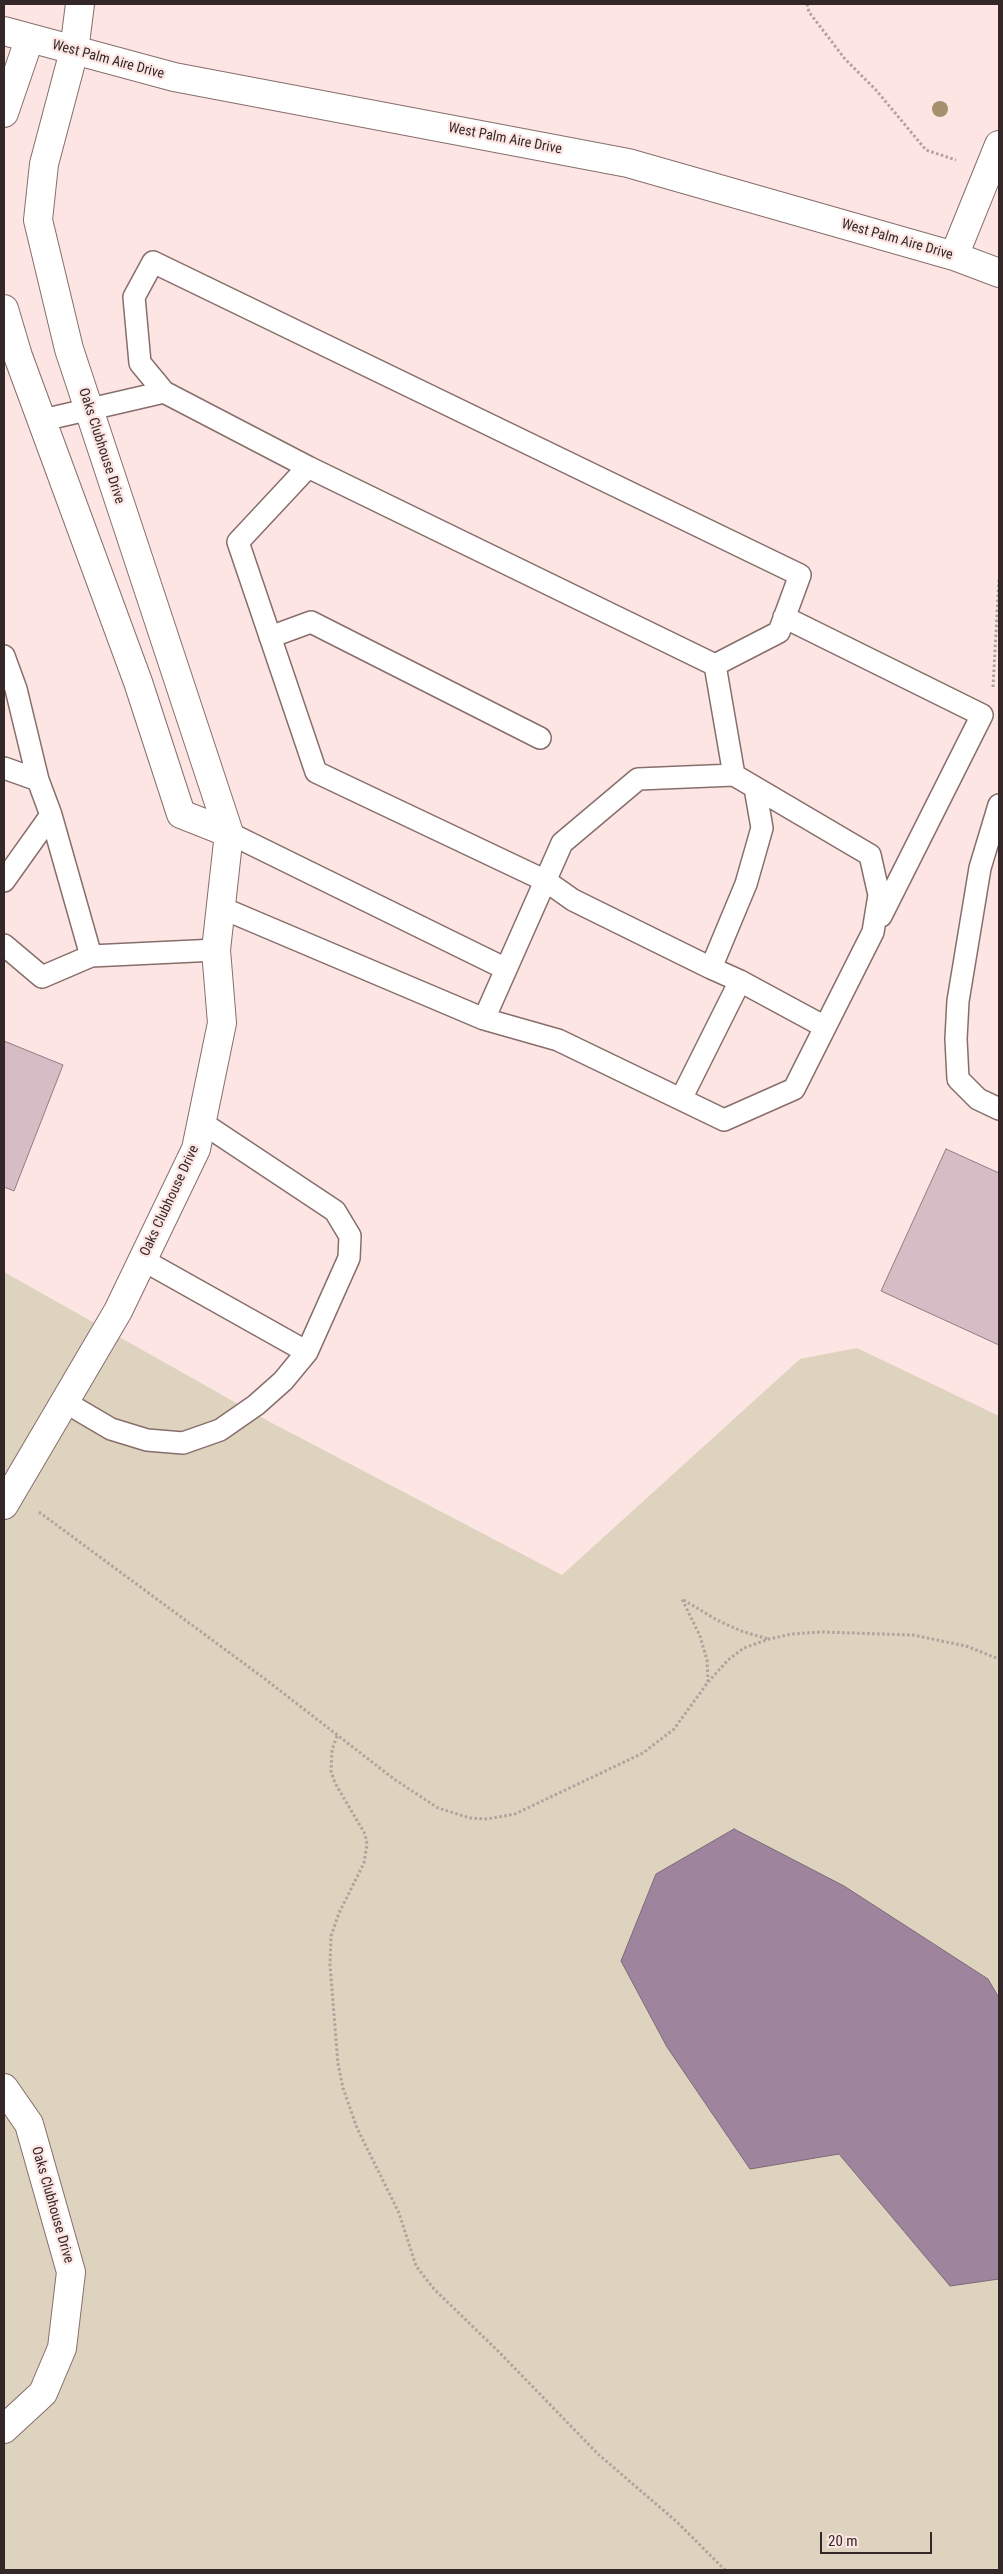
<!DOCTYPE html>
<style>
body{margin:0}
#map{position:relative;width:1003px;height:2574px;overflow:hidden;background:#fce5e2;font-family:"Roboto Condensed",sans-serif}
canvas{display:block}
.frame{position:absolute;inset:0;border:5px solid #332827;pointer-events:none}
.scale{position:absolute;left:820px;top:2532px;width:112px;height:22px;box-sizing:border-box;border:2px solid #332827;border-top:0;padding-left:6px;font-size:15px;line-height:18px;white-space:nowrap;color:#332827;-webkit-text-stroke:4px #fce5e2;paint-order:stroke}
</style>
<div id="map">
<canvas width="1003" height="2574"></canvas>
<div class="frame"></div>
<div class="scale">20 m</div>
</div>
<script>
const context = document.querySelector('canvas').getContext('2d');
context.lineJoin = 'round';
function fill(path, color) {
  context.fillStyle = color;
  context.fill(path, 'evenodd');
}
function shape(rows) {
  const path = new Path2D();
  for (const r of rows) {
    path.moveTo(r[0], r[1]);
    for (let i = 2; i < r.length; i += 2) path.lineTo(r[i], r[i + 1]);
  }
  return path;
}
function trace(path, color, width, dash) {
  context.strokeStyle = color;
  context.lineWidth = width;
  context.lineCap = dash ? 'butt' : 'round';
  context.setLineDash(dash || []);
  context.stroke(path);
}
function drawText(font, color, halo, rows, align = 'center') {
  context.font = font + ' "Roboto Condensed",sans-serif';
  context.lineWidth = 4.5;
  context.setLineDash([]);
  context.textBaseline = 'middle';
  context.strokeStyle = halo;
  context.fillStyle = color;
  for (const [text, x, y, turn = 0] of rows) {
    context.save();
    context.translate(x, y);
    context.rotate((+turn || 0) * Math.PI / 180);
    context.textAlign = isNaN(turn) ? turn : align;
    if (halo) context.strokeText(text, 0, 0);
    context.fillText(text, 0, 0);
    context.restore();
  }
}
const green = shape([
 [4,1272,270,1422,562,1575,800,1359,857,1348,999,1416,999,2570,4,2570]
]);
const water = shape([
 [734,1829,844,1886,988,1979,999,1998,999,2279,950,2286,839,2154,750,2169,667,2047,621,1961,656,1874,734,1829]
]);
const building = shape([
 [4,1041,63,1065,14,1191,4,1187,4,1041],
 [946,1149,999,1173,999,1345,881,1291,946,1149]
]);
const path = shape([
 [807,4,809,12,845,59,876,90,926,150,956,160],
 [993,687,999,578],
 [39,1512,265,1679,394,1779,438,1808,470,1818,487,1819,515,1814,643,1753,674,1729,708,1682,728,1660,744,1648,769,1639,792,1634,821,1632,913,1635,966,1646,999,1659],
 [708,1682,707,1660,700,1636,682,1599,717,1620,741,1631,768,1639],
 [337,1736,332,1750,331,1771,335,1783,365,1834,367,1844,364,1863,339,1913,331,1936,330,1965,338,2064,343,2088,357,2128,399,2213,416,2266,434,2289,498,2351,598,2454,677,2522,725,2570]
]);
const lane = shape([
 [164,392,140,363,134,297,153,262,800,575,779,632,715,665],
 [43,420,164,392,308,467,238,542,316,772,546,881,573,900,711,968],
 [308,467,715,665],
 [784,617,982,715,881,916],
 [270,637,311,622,540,738],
 [4,656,16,689,38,780,51,815,4,881],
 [715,665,734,775],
 [4,768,38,780],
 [999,805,980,868,958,1001,956,1039,958,1079,978,1099,999,1109],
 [51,815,91,956],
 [229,833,506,969],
 [222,908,484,1019,558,1040,724,1120,794,1089,873,932,879,895,870,855,734,775,638,779,562,843,484,1019],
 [4,945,42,977,91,956,216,950],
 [740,981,711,968,746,884,762,828,755,788],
 [681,1099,740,981,825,1027],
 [143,1260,307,1352],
 [65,1402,111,1429,147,1440,183,1443,220,1430,256,1405,283,1381,307,1352,349,1258,350,1236,335,1211,201,1122]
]);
const street = shape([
 [4,31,174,77,628,163,954,256,999,273],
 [4,113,29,40],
 [954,256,999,145],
 [4,309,18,356,138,682,181,814,229,833],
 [4,1505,118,1311,196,1149,222,1023,216,950,229,833,69,349,38,220,44,164,74,51,80,4],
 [4,2088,29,2124,71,2272,62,2348,43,2393,4,2429]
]);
const trees = [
 [940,109]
];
const streetNames = [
 ["West Palm Aire Drive",108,60,15],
 ["West Palm Aire Drive",505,139,11],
 ["West Palm Aire Drive",897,240,16],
 ["Oaks Clubhouse Drive",101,446,72],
 ["Oaks Clubhouse Drive",170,1201,-65],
 ["Oaks Clubhouse Drive",52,2205,74]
];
fill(green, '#ddd3be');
fill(water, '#9e859d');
trace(water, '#7e697a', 1);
fill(building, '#d6bcc4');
trace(building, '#937b83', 1);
trace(lane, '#876e6b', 24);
trace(street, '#876e6b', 30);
trace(path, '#b3a19e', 3, [2.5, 2.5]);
trace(lane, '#fff', 21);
trace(street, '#fff', 28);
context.fillStyle = '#a58f6e';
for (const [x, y] of trees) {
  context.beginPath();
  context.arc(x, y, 8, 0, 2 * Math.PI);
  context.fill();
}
drawText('14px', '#332827', '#fce5e2', streetNames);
</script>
